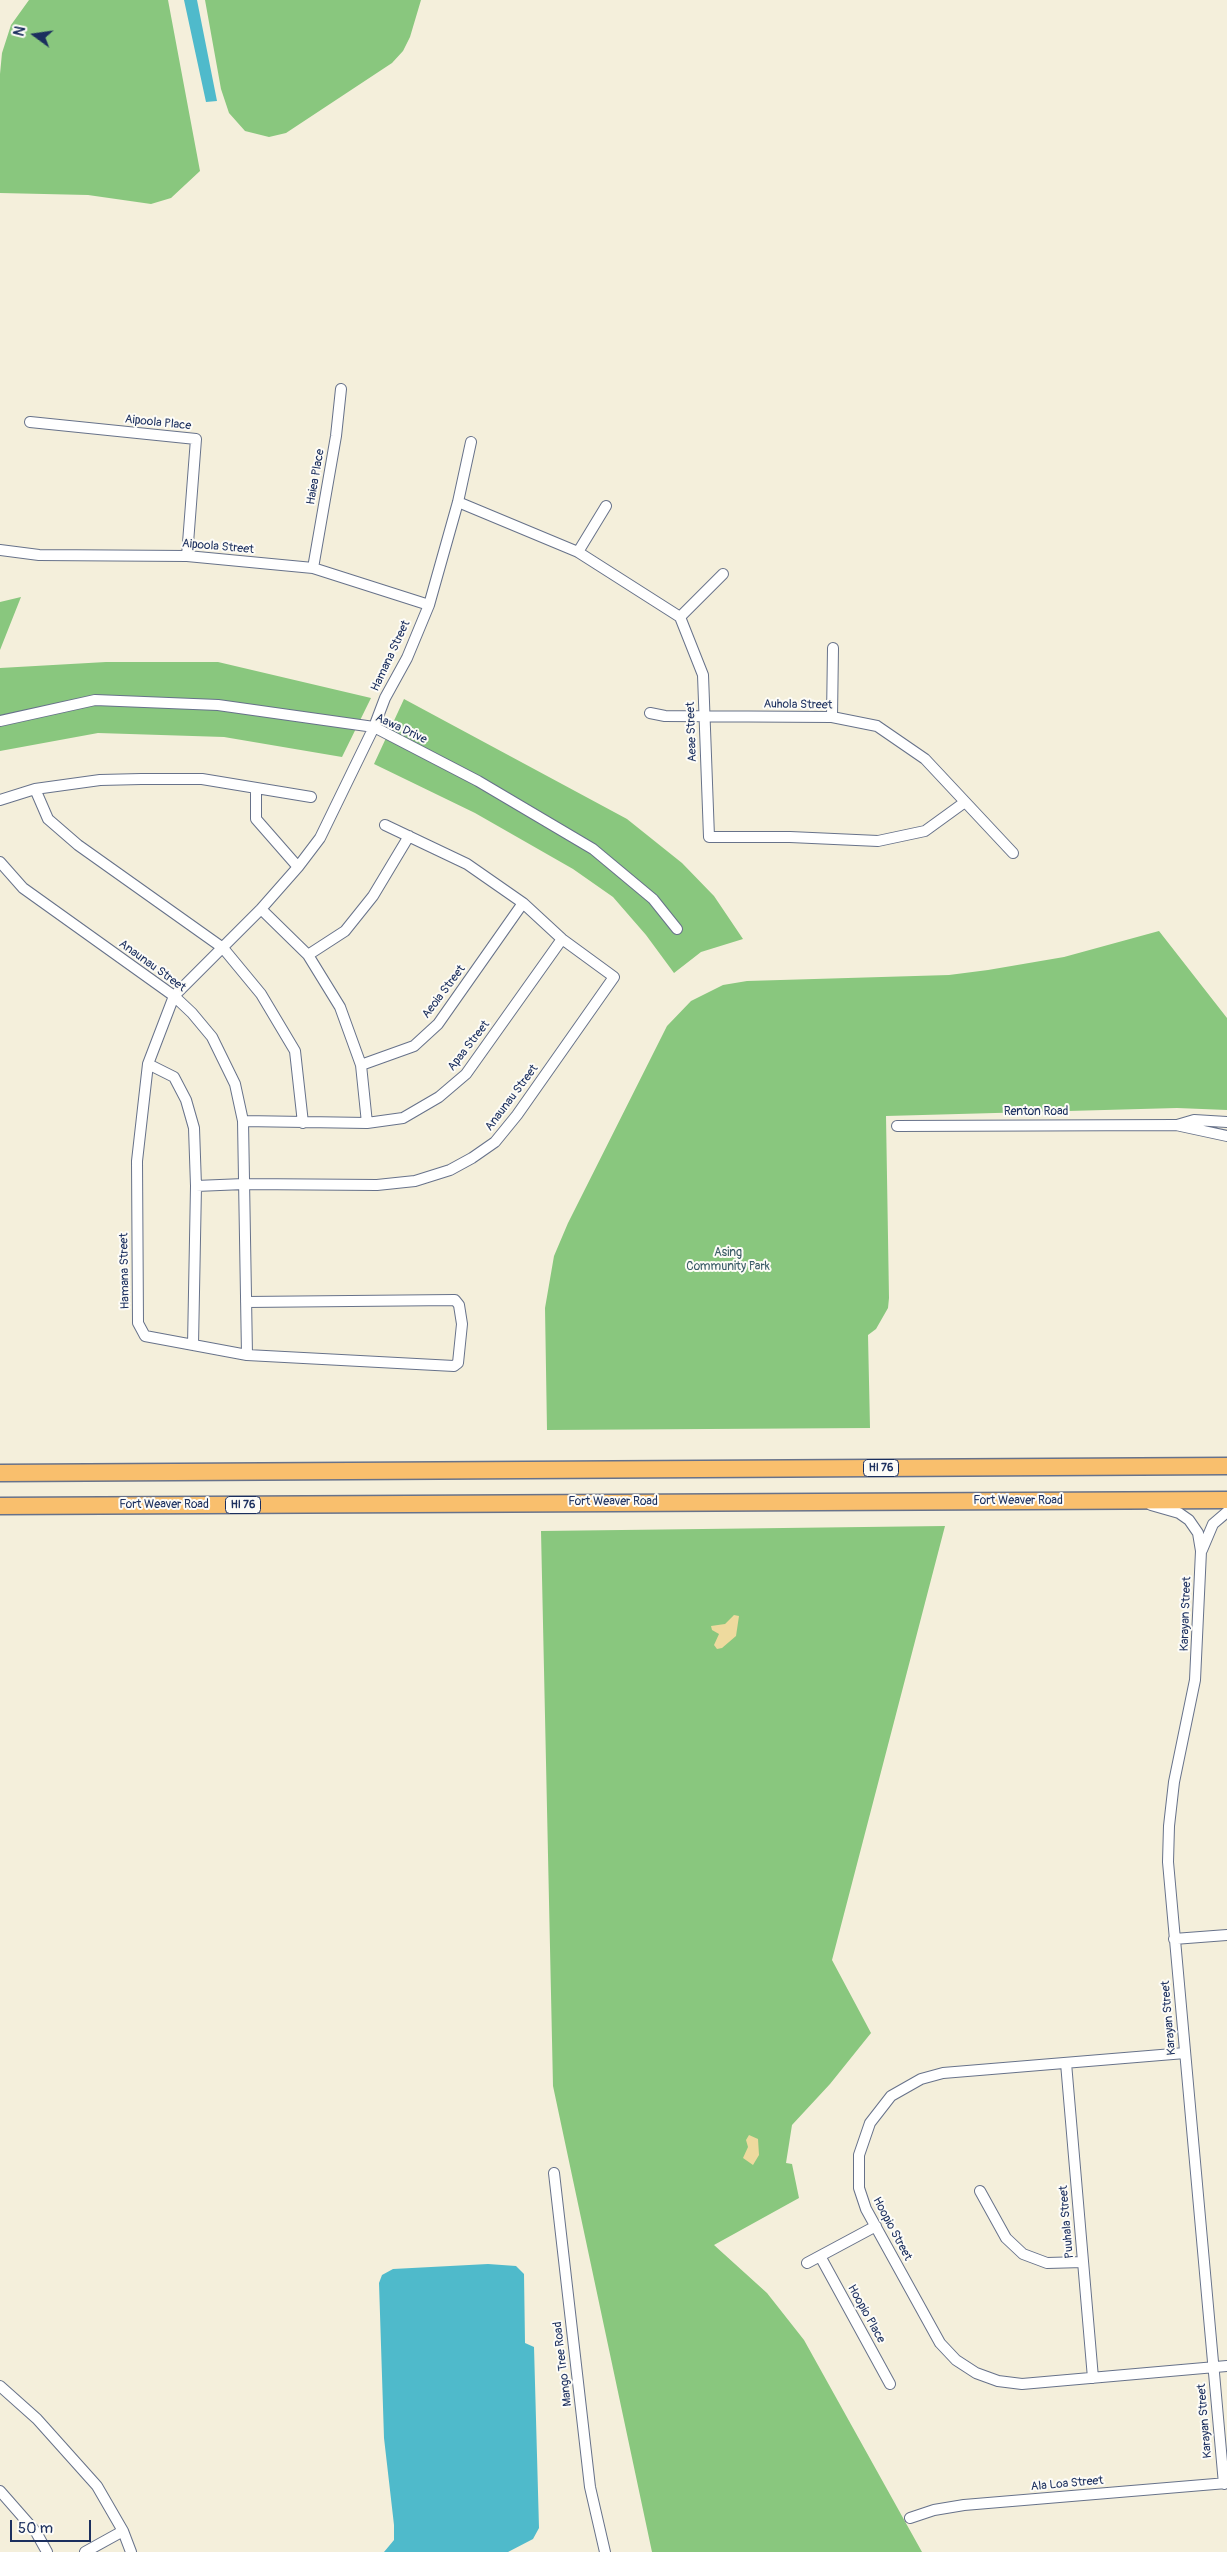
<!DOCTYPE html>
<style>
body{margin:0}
#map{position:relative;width:1227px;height:2552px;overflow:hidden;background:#f4efdb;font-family:Pangolin,sans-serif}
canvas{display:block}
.north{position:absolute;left:10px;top:10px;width:50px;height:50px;-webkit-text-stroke:4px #fdfcf7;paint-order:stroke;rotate:284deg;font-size:14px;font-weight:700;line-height:20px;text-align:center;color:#1b2f5e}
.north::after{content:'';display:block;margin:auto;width:18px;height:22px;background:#1b2f5e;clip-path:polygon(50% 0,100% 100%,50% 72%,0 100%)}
.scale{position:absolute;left:10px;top:2520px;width:81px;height:22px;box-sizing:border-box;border:2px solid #1b2f5e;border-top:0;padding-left:6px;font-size:15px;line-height:18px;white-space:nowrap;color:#1b2f5e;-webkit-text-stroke:4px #fdfcf7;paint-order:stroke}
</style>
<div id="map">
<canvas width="1227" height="2552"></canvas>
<div class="north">N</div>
<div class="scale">50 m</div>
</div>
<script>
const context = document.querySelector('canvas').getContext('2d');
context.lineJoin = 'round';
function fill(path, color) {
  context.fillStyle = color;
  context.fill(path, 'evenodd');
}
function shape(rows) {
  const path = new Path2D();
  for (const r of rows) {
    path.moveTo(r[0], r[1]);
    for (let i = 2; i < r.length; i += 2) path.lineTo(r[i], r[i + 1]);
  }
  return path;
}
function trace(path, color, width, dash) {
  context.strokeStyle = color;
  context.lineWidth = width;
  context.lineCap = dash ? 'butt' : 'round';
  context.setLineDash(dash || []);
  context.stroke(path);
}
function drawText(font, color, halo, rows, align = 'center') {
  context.font = font + ' Pangolin,sans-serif';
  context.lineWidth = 4;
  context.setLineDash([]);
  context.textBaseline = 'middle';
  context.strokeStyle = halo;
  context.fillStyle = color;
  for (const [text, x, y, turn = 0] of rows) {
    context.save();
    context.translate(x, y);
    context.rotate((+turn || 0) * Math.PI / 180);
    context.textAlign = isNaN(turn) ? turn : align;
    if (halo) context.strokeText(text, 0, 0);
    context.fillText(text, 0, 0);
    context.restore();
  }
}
const green = shape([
 [29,0,168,0,200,171,171,198,151,204,88,195,0,193,0,74,2,53,11,25],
 [205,0,421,0,410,37,403,51,392,63,286,133,269,137,245,131,229,113,221,89],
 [21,597,0,650,0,602],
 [106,662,218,662,371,698,342,757,224,737,98,733,0,751,0,668],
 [404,699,627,819,682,863,714,896,743,939,701,952,674,973,646,935,613,897,573,869,475,813,374,764],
 [1159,931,1227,1018,1227,1110,1177,1108,886,1116,889,1298,888,1308,876,1329,868,1335,870,1428,547,1430,545,1308,554,1256,568,1223,667,1026,691,1001,723,985,747,981,949,975,988,970,1064,957],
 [945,1526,832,1960,871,2033,830,2084,792,2125,786,2163,792,2164,799,2198,714,2245,767,2293,804,2340,922,2552,652,2552,553,2086,541,1531]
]);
const sand = shape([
 [734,1615,739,1616,736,1636,722,1648,717,1649,714,1645,719,1634,712,1630,711,1626,725,1624],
 [749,2135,758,2139,759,2155,753,2165,743,2158,748,2147,746,2140]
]);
const water = shape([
 [184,0,197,0,217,101,206,102],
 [488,2264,516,2266,524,2274,525,2343,534,2347,539,2528,533,2539,508,2552,384,2552,394,2540,394,2525,384,2438,379,2283,382,2275,393,2269]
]);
const minor = shape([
 [30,422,196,439,187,556],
 [458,502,578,552,680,617,703,675,709,837,790,837,878,841,925,831,965,802],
 [0,550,39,555,187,556,313,568,429,605],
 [578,552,606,506],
 [313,568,336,436,341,389],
 [680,617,723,574],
 [650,713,665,716,832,717,877,726,925,759,1013,853],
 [832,717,833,648],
 [0,721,95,700,218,705,374,727,478,781,593,849,653,899,677,929],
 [35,789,48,819,78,845,223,948,261,994,295,1051,303,1123],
 [256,789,256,819,298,867],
 [0,800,35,789,100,780,141,779,202,779,311,797],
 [0,862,23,888,174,996,192,1013,212,1037,235,1084,243,1121,247,1355],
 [261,909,308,955,340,1007,361,1065,367,1123],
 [308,955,345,931,373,896,409,836],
 [148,1064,174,1077,186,1100,194,1128,196,1186,193,1345],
 [361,1065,414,1046,438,1024,523,903],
 [243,1121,367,1123,403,1118,439,1097,466,1074,562,939],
 [1177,1125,1194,1120,1227,1122],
 [897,1126,1176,1125,1227,1136],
 [196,1186,244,1184,377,1185,415,1181,450,1170,472,1158,495,1142,517,1115,614,977,562,939,523,903,467,864,385,825],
 [246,1302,455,1300,459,1305,462,1324,458,1363,454,1366,247,1355,145,1336,138,1323,137,1161,148,1064,174,996,261,909,298,867,320,838,374,727,385,698,407,658,429,605,458,502,471,442],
 [1151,1505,1179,1513,1189,1520,1198,1533,1201,1551,1195,1680,1174,1782,1169,1826,1168,1862,1224,2484],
 [1202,1550,1213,1524,1227,1512],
 [1174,1939,1227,1935],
 [1185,2053,943,2073,921,2079,891,2096,870,2123,859,2155,859,2188,866,2209,940,2343,956,2360,976,2373,998,2381,1022,2384,1227,2366],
 [1066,2063,1093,2378],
 [554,2173,590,2487,605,2552],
 [980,2191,1006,2238,1023,2254,1047,2263,1083,2262],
 [820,2256,890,2384],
 [807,2263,876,2226],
 [0,2386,37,2419,97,2486,123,2531,131,2552],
 [0,2491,36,2532,47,2552],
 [910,2518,934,2510,964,2505,1227,2483],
 [85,2552,123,2531]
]);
const trunk = shape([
 [0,1473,1227,1466],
 [0,1506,1227,1500]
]);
const shields = [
 [881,1468,35],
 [243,1505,35]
];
const shieldNames = [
 ["HI 76",881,1468],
 ["HI 76",243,1505]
];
const streetNames = [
 ["Aipoola Place",158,423,6],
 ["Haiea Place",316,477,-80],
 ["Aipoola Street",218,547,5],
 ["Hamana Street",391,656,-65],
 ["Auhola Street",798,705,1],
 ["Aawa Drive",401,729,25],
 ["Aeae Street",692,732,-92],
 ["Anaunau Street",152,966,36],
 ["Aeoia Street",444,992,-53],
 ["Apaa Street",469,1046,-52],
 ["Anaunau Street",512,1098,-53],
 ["Renton Road",1036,1112],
 ["Hamana Street",125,1271,-91],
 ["Fort Weaver Road",1018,1501],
 ["Fort Weaver Road",613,1502],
 ["Fort Weaver Road",164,1505],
 ["Karayan Street",1186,1614,-88],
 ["Karayan Street",1169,2018,-95],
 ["Puuhala Street",1067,2222,-95],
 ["Hoopio Street",892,2229,62],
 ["Hoopio Place",866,2314,61],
 ["Mango Tree Road",563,2364,-97],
 ["Karayan Street",1205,2421,-95],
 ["Ala Loa Street",1067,2484,-5]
];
const parkNames = [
 ["Asing",728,1253],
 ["Community Park",728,1267]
];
fill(green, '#89c77e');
fill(sand, '#eeda9e');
fill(water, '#4fbacb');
trace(minor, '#67728a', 12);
trace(trunk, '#67728a', 19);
trace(minor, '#fff', 10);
trace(trunk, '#f9bf6d', 16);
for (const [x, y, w] of shields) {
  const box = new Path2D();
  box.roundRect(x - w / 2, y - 8.5, w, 17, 4);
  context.fillStyle = '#fdfcf7';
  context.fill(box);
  trace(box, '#1b2f5e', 1);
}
drawText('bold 11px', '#1b2f5e', null, shieldNames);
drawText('12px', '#1b2f5e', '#fdfcf7', streetNames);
drawText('12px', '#3c5d68', '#fdfcf7', parkNames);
</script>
